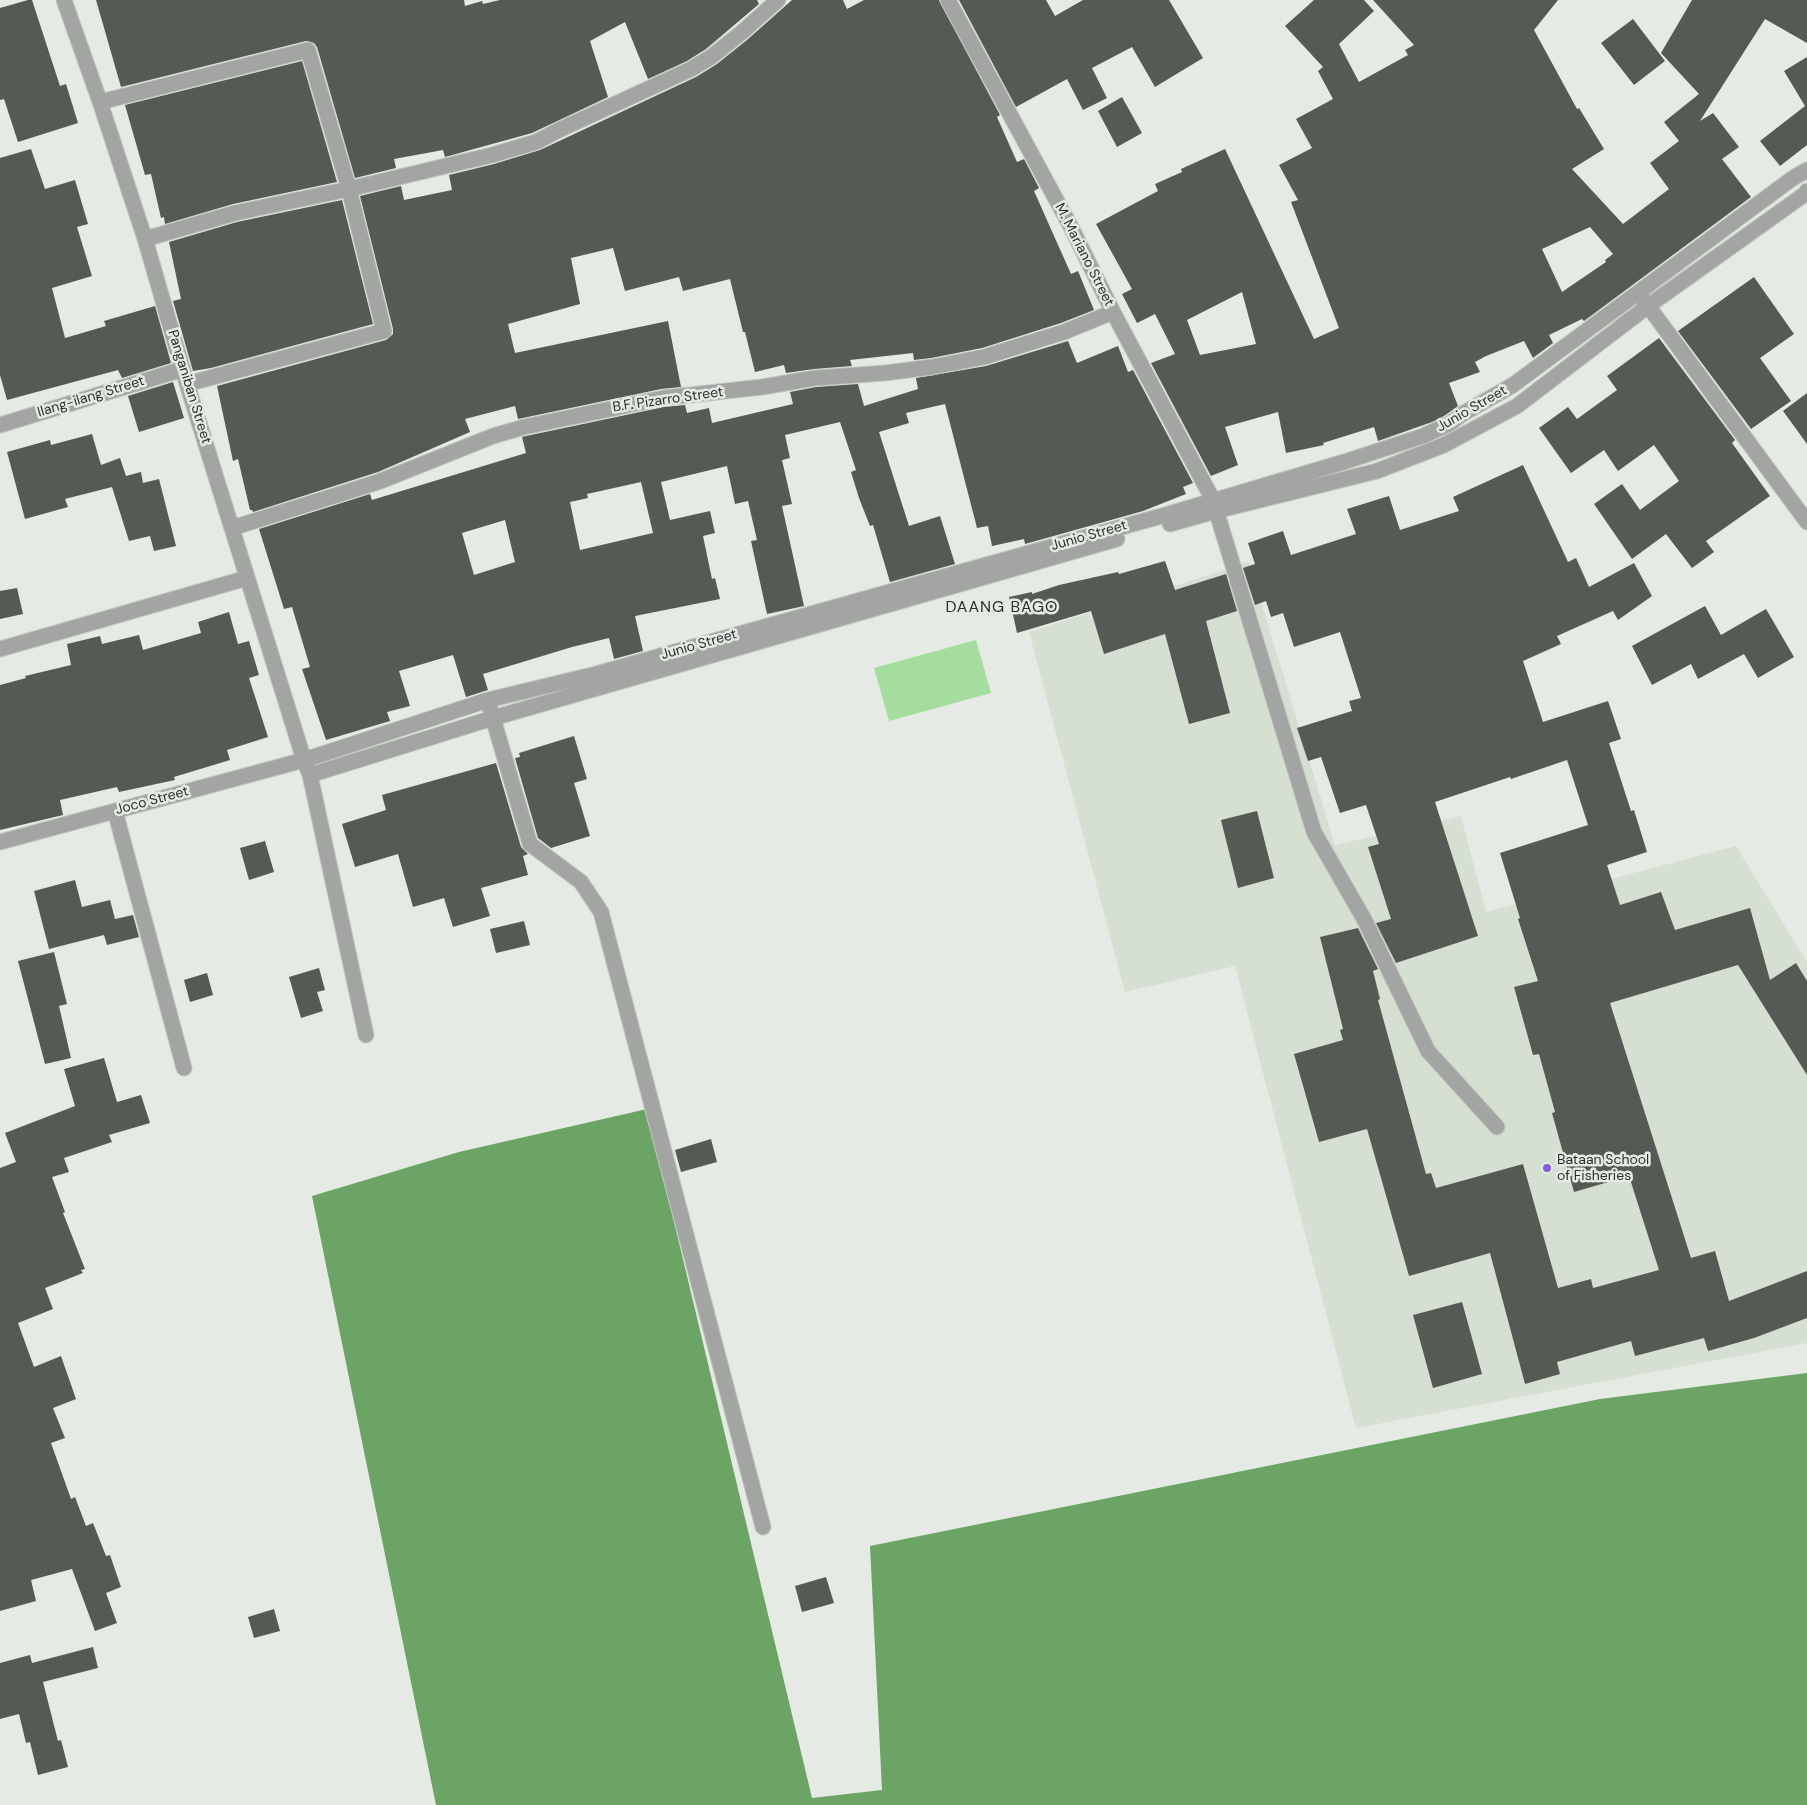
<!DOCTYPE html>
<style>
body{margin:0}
canvas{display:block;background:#e5eae4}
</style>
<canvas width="1807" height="1805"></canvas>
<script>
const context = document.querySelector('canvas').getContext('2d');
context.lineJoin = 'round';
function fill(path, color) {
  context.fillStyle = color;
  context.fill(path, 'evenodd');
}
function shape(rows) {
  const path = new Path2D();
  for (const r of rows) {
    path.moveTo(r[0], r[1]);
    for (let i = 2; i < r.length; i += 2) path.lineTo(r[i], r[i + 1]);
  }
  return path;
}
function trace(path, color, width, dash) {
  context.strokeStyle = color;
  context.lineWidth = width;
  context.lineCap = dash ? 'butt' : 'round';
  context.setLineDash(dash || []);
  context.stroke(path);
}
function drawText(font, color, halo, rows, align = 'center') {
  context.font = font + ' "DM Sans",sans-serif';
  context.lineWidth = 5;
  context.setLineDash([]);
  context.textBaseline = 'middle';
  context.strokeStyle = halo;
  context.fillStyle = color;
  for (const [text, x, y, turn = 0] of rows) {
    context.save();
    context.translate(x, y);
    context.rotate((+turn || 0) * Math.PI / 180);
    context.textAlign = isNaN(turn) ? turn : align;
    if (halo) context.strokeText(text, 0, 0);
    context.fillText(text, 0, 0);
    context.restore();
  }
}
const built = shape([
 [1249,562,1335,845,1461,816,1486,912,1736,846,1807,962,1807,1343,1356,1428,1235,966,1125,992,1029,632]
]);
const green = shape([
 [976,640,991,693,889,721,874,668]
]);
const water = shape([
 [647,1109,812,1798,882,1790,870,1546,1600,1399,1807,1373,1807,1805,436,1805,312,1196,459,1152]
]);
const building = shape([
 [28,0,32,0,60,86,66,84,78,123,18,142,4,99,0,100,0,8],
 [96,0,464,0,465,6,482,1,483,4,500,0,757,0,759,4,706,49,687,61,648,79,625,22,590,41,608,97,532,133,445,157,443,150,394,159,396,168,355,178,317,47,314,43,306,41,121,87],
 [792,0,843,0,847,9,864,0,939,0,1000,115,997,117,1017,162,1024,159,1039,188,1034,191,1071,274,1078,271,1094,310,1061,323,982,348,931,358,914,360,913,353,850,360,852,366,814,369,786,373,784,365,755,372,745,332,743,332,730,279,683,291,679,277,625,291,613,248,571,258,580,304,508,324,515,353,668,321,681,387,661,389,518,419,515,406,465,419,470,432,378,472,253,512,252,510,250,510,238,459,233,461,217,386,386,340,393,334,393,329,360,196,401,186,404,200,452,190,449,175,494,164,540,150,696,77,717,64,747,40],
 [959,0,1046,0,1055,16,1083,0,1169,0,1203,58,1155,87,1132,47,1092,68,1107,98,1083,110,1067,79,1016,107],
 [1314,0,1364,0,1374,11,1339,44,1359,82,1408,55,1405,50,1414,45,1373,0,1558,0,1534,30,1577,109,1579,108,1604,149,1572,169,1623,224,1669,189,1650,163,1679,141,1664,122,1699,94,1661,53,1692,0,1807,0,1807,43,1765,19,1700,121,1713,113,1739,147,1722,159,1751,197,1584,321,1582,319,1549,335,1553,343,1533,358,1524,341,1486,356,1475,362,1480,372,1449,383,1458,406,1444,416,1432,422,1378,441,1374,427,1323,443,1324,445,1286,453,1278,412,1225,427,1238,465,1211,476,1151,363,1175,354,1155,314,1137,323,1122,294,1132,289,1096,224,1158,191,1155,184,1182,172,1181,169,1225,149,1314,339,1339,328,1291,202,1298,200,1279,165,1312,148,1296,119,1333,99,1318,71,1323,67,1285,26],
 [1590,227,1613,254,1605,260,1606,262,1562,292,1542,249],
 [1242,292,1256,344,1200,355,1187,320],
 [1633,19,1665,61,1634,85,1601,43],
 [1807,57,1807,145,1780,166,1760,141,1805,106,1784,71],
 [302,61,337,182,233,204,165,224,164,217,161,218,151,174,145,175,125,105],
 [1122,97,1142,133,1117,147,1098,111],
 [31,149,45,189,75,180,88,224,77,227,92,276,52,288,65,338,106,326,104,321,155,306,171,363,122,378,118,370,7,400,0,375,0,158],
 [342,200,373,324,211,368,193,371,173,301,181,299,169,242,237,222],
 [1754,277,1794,334,1760,358,1791,401,1751,429,1678,331],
 [1659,338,1735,440,1732,443,1770,496,1706,541,1714,552,1692,568,1666,534,1632,559,1594,504,1622,484,1640,510,1679,481,1654,445,1618,471,1604,450,1571,473,1539,428,1568,407,1577,419,1617,390,1607,376],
 [1068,341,1077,363,1118,346,1128,372,1133,370,1193,483,1183,487,1186,494,1143,511,1025,544,1024,539,992,546,988,526,977,528,945,404,906,413,909,423,879,432,909,526,940,516,955,564,890,582,873,525,870,526,859,498,851,472,856,470,840,422,785,435,790,458,782,460,792,504,782,506,804,606,767,614,751,541,757,540,748,501,735,504,727,466,661,482,670,520,710,511,715,533,703,536,712,579,715,578,720,599,635,616,643,651,614,659,609,638,572,647,483,674,488,690,466,697,453,655,399,671,410,706,387,712,390,721,326,740,302,669,310,667,292,607,284,609,259,529,370,494,372,500,526,453,522,437,526,436,664,407,685,405,687,413,709,408,712,423,793,404,790,392,816,387,858,384,864,406,918,389,916,378,986,366],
 [641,482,653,533,580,550,570,502,588,498,587,494],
 [505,520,515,562,474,575,462,533],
 [173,382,184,418,139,432,128,396],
 [1807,393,1807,444,1783,411],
 [92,434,101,465,120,458,126,476,141,472,143,483,159,479,176,546,154,551,150,536,129,541,112,487,65,499,68,507,25,519,7,452,50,440,51,445],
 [1523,465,1568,562,1576,558,1589,587,1634,563,1652,596,1618,620,1613,611,1557,636,1561,644,1523,661,1543,722,1608,701,1621,739,1609,743,1631,811,1634,810,1647,852,1607,865,1620,905,1661,892,1675,930,1750,908,1770,980,1796,963,1807,981,1807,1075,1738,965,1610,1003,1691,1258,1715,1251,1729,1301,1807,1271,1807,1318,1754,1338,1708,1351,1704,1338,1635,1356,1631,1341,1557,1362,1560,1374,1525,1384,1490,1253,1409,1276,1367,1129,1319,1142,1294,1054,1343,1040,1340,1030,1343,1029,1320,937,1358,928,1378,969,1373,971,1380,999,1378,1000,1426,1174,1431,1173,1436,1188,1523,1164,1558,1288,1591,1279,1593,1288,1659,1270,1629,1176,1574,1192,1552,1113,1555,1112,1539,1054,1533,1055,1514,987,1538,981,1518,919,1520,918,1500,853,1588,825,1567,760,1511,779,1510,777,1435,802,1478,936,1396,963,1376,923,1391,919,1368,847,1379,844,1366,805,1340,813,1321,757,1308,761,1297,728,1352,711,1349,701,1361,698,1340,632,1294,647,1283,613,1271,617,1266,601,1255,605,1243,568,1255,564,1248,543,1283,531,1291,555,1356,534,1347,509,1389,496,1400,530,1459,511,1453,497],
 [1165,561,1175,590,1226,574,1237,611,1206,621,1230,713,1189,724,1165,634,1104,654,1091,611,1017,633,1009,597,1032,592,1032,594,1059,585,1118,572,1119,574],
 [17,588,23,614,0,619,0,591],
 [1705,606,1721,635,1766,609,1794,657,1758,678,1744,654,1698,679,1691,664,1652,685,1632,646],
 [229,612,238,644,249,641,259,675,249,678,268,737,227,750,230,760,174,777,175,780,119,792,117,787,60,800,63,815,0,830,0,685,26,678,25,676,71,665,67,644,100,636,102,644,139,635,143,650,201,633,198,622],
 [574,736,587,779,574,783,590,836,551,848,538,838,515,758,520,757,519,753],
 [496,763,521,847,528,854,523,856,528,875,481,888,490,916,453,927,444,898,413,907,398,854,355,867,342,824,386,810,382,795],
 [1257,811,1274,878,1238,888,1221,820],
 [265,841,274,872,249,880,240,848],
 [75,880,82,907,110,900,115,919,133,915,139,937,107,945,104,935,49,949,34,891],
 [524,921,530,945,496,953,490,929],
 [54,952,67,1004,59,1006,71,1058,45,1064,18,961],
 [319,968,325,990,317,992,323,1011,301,1018,289,977],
 [207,973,213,995,190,1002,184,980],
 [104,1058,117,1102,141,1095,150,1123,109,1135,112,1142,64,1158,69,1172,52,1177,65,1212,63,1213,85,1269,81,1270,83,1273,45,1288,53,1309,18,1323,34,1367,61,1356,76,1399,53,1408,65,1438,51,1443,71,1499,75,1497,86,1526,93,1523,106,1556,110,1555,121,1587,106,1593,117,1623,95,1631,72,1569,31,1580,36,1601,0,1611,0,1168,16,1162,5,1133,75,1106,64,1069],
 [711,1139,717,1162,681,1172,675,1150],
 [1462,1302,1482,1374,1433,1388,1413,1315],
 [826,1577,834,1603,802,1612,795,1586],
 [274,1609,280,1631,254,1638,248,1617],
 [93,1647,98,1668,43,1682,58,1741,61,1740,68,1767,38,1775,30,1742,26,1743,19,1714,0,1719,0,1663,30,1655,32,1663]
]);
const minor = shape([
 [64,0,100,102,145,239,187,384,304,760,310,775,366,1035],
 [948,0,1071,227,1113,312,1213,500,1314,832,1364,919,1428,1051,1497,1127],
 [100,102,308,50,349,189,384,331,187,384],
 [145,239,235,213,349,189,492,155,536,142,561,129,691,69,711,57,741,33,778,0],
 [1643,299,1807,522],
 [0,425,183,369],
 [1170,524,1216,511,1377,471,1444,445,1517,406,1648,306,1805,194,1807,191],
 [232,528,378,482,493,436,524,427,663,398,762,387,815,378,885,373,932,367,984,357,1064,332,1113,312],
 [0,649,247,578],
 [490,708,530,844,581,882,601,912,763,1527],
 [310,775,493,718,1117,539],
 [115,811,184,1068],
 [0,842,304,760,488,700,596,674,1165,515,1344,462,1423,436,1449,424,1464,413,1513,385,1793,178,1807,170]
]);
const markers = [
 [1547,1168,5,"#8160db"]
];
const streetNames = [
 ["M. Mariano Street",1084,255,63],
 ["Panganiban Street",189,387,73],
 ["Ilang-ilang Street",91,397,-17],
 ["B.F. Pizarro Street",668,400,-8],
 ["Junio Street",1472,409,-30],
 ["Junio Street",1089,536,-16],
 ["Junio Street",699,645,-16],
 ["Joco Street",152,801,-15]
];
const poiNames = [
 ["Bataan School",1557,1160],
 ["of Fisheries",1557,1176]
];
const quarterNames = [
 ["DAANG BAGO",1002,608]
];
fill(built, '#d5e0d3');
fill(green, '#a4dd9d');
fill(water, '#6ba465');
fill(building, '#555a54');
trace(minor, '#c4c8c3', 17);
trace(minor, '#a3a5a2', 15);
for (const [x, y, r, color] of markers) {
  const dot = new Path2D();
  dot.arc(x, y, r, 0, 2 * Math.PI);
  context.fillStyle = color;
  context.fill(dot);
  trace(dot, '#e5eae4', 2);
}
drawText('14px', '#2d2f2d', '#e5eae4', streetNames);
drawText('14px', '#2d2f2d', '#e5eae4', poiNames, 'left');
context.letterSpacing = '1px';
drawText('16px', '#2d2f2d', '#e5eae4', quarterNames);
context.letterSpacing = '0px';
</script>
